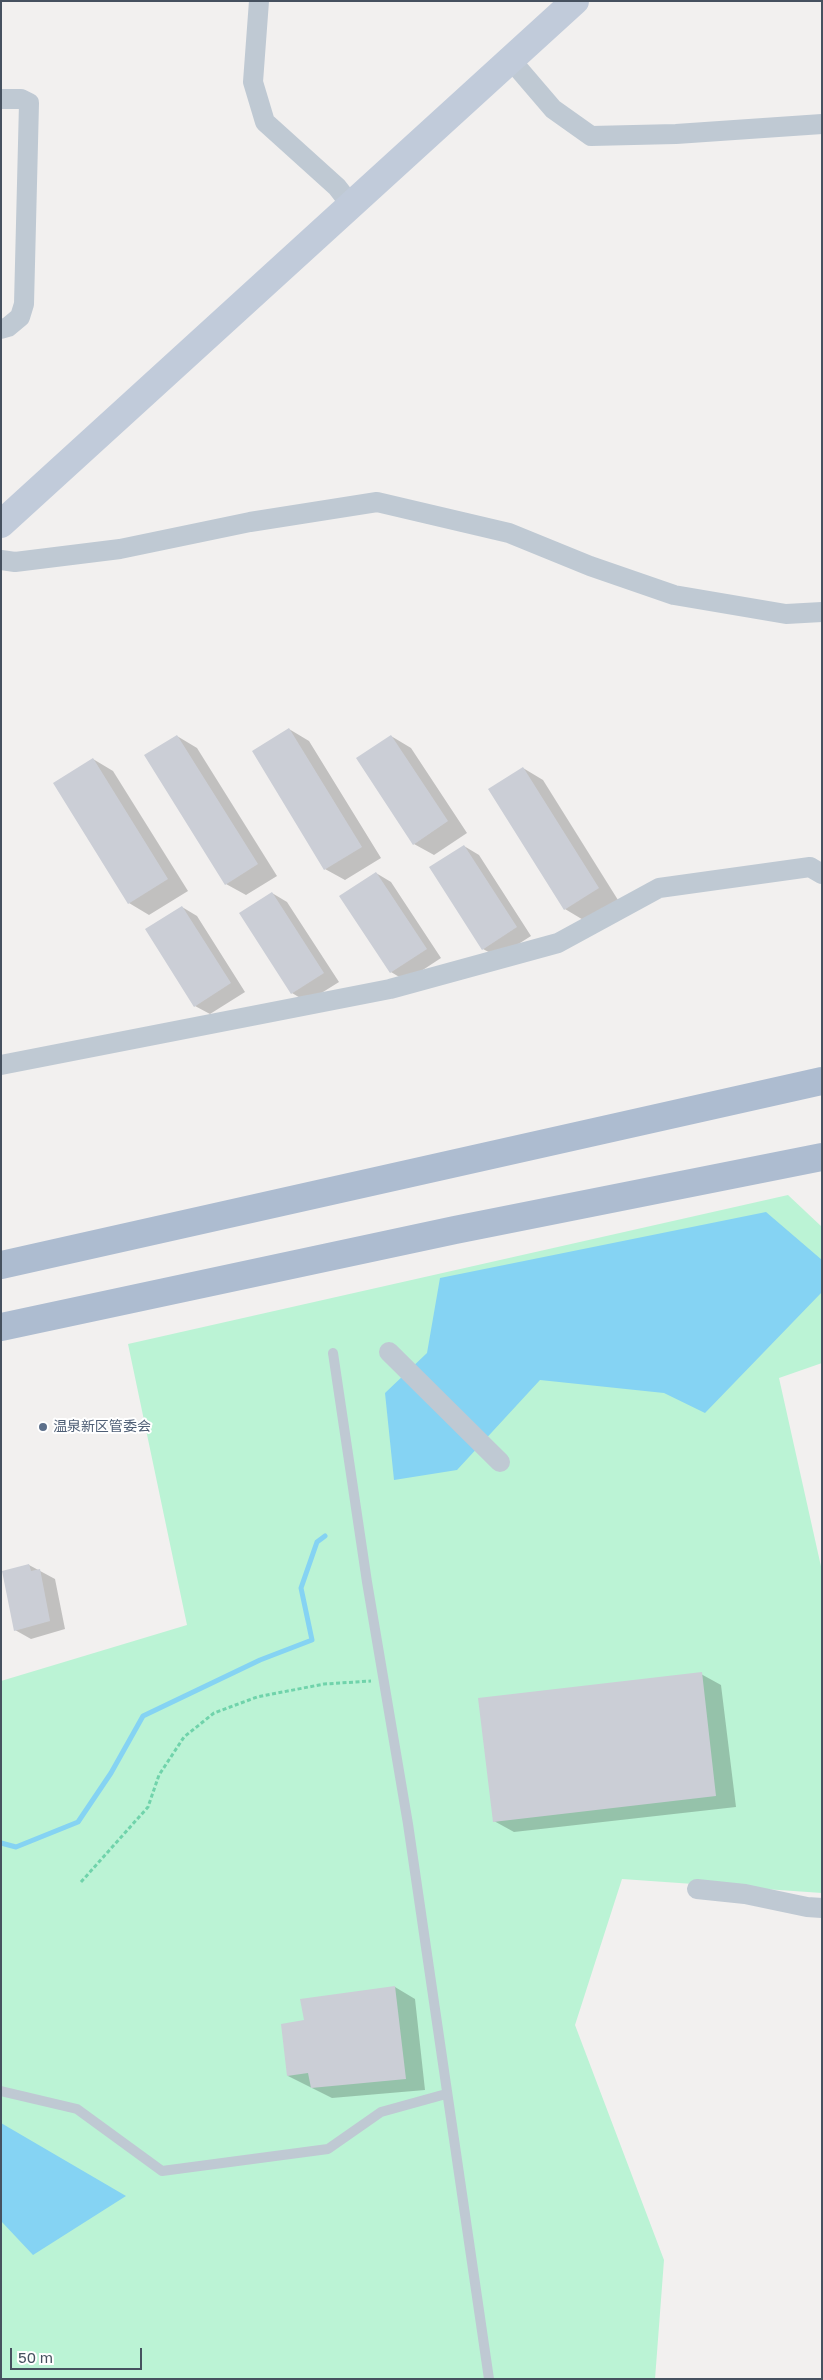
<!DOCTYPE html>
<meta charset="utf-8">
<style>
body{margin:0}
#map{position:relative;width:823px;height:2380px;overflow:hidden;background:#f2f0ef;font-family:"Golos Text",sans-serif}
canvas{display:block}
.frame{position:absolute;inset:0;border:2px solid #46515f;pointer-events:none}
.scale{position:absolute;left:10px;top:2348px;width:132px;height:22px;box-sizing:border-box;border:2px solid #46515f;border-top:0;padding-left:6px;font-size:15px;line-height:18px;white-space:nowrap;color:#46515f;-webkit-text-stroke:4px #fff;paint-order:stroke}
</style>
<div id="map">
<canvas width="823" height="2380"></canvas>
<div class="frame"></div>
<div class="scale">50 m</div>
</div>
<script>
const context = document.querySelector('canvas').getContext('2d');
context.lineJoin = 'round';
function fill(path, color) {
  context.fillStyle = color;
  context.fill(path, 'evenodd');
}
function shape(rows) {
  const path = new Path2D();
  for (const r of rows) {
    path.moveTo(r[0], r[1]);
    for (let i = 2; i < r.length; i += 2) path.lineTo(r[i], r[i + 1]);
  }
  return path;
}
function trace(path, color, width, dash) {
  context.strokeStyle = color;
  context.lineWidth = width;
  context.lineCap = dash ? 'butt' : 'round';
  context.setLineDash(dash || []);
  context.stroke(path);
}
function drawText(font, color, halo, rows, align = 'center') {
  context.font = font + ' "Golos Text","Noto Sans SC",sans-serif';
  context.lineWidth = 4;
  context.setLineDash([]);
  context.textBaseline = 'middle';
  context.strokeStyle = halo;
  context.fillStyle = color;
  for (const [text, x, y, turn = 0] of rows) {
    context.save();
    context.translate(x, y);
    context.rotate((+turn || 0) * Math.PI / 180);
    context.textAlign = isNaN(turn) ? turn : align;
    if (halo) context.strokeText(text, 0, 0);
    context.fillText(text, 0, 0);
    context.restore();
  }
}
const green = shape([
 [788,1195,822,1227,822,1363,779,1378,822,1571,822,1893,622,1879,575,2025,664,2260,655,2379,1,2379,1,1681,187,1625,128,1344]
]);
const water = shape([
 [766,1212,822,1260,822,1292,705,1413,664,1393,540,1380,457,1470,394,1480,385,1393,427,1353,440,1278],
 [1,2123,126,2196,33,2255,1,2221]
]);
const shadow = shape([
 [289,729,309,741,381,858,345,880,325,869],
 [177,736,197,748,277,876,246,895,226,884],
 [391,736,411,748,467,833,434,855,414,844],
 [93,759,113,771,188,891,149,915,129,903],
 [523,768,543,780,618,900,585,921,565,909],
 [464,846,479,855,531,936,498,957,483,949],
 [376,873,391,882,441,958,406,981,391,972],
 [272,893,287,902,339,982,307,1002,292,993],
 [182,907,197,916,245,992,210,1014,195,1006],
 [29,1565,55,1579,65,1629,31,1639,15,1630],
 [701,1674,721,1685,736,1807,514,1832,494,1821],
 [395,1987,415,1999,425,2090,332,2098,288,2076,305,2021]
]);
const stream = shape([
 [1,1843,16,1847,78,1822,111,1773,143,1716,260,1660,312,1640,301,1588,317,1542,325,1536]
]);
const building = shape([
 [289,728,362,847,324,870,252,751],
 [177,735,258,864,225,885,144,755],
 [391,735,448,821,413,845,356,758],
 [93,758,168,879,128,904,53,783],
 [523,767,599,888,564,910,488,789],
 [464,845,517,927,482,950,429,867],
 [376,872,427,949,390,973,339,896],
 [272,892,324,973,291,994,239,913],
 [182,906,231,983,194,1007,145,929],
 [29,1564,31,1571,40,1569,50,1621,14,1631,2,1571],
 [702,1672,716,1796,493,1822,478,1698],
 [395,1986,406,2079,311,2088,308,2073,287,2076,281,2024,304,2020,300,1999]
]);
const path = shape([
 [81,1882,148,1807,159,1775,184,1737,214,1713,257,1697,324,1684,371,1681]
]);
const lane = shape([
 [333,1353,367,1582,408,1824,489,2379],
 [1,2091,77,2109,162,2171,328,2149,381,2112,446,2094]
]);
const street = shape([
 [259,1,253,82,265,122,337,187,351,205],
 [511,60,553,109,591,136,676,134,822,124],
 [1,99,21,99,29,103,24,304,20,317,8,327,1,329],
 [1,560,15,562,120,549,250,522,377,502,509,533,590,566,674,595,786,614,822,612],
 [1,1065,390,989,558,943,659,888,810,867,822,874],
 [389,1352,500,1462],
 [697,1889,745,1894,807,1907,822,1908]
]);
const secondary = shape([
 [1,524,575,1]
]);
const primary = shape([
 [1,1265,822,1081],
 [1,1327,455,1230,822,1157]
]);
const markers = [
 [43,1427,5,"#5c6f8a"]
];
const serviceNames = [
 ["温泉新区管委会",53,1427]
];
fill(green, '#bbf3d5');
fill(water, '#85d3f3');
fill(shadow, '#0003');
trace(stream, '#85d3f3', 5);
fill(building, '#cbced6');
trace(path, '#70d3ab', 3, [4, 2.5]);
trace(lane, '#bfc9d3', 10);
trace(street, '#bfc9d3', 20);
trace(secondary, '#c1cbda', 28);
trace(primary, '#adbcd0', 28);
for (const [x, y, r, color] of markers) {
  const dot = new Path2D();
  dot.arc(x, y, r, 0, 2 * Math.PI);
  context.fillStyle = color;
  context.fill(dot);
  trace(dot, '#fff', 2);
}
drawText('14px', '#4e5e75', '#fff', serviceNames, 'left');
</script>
